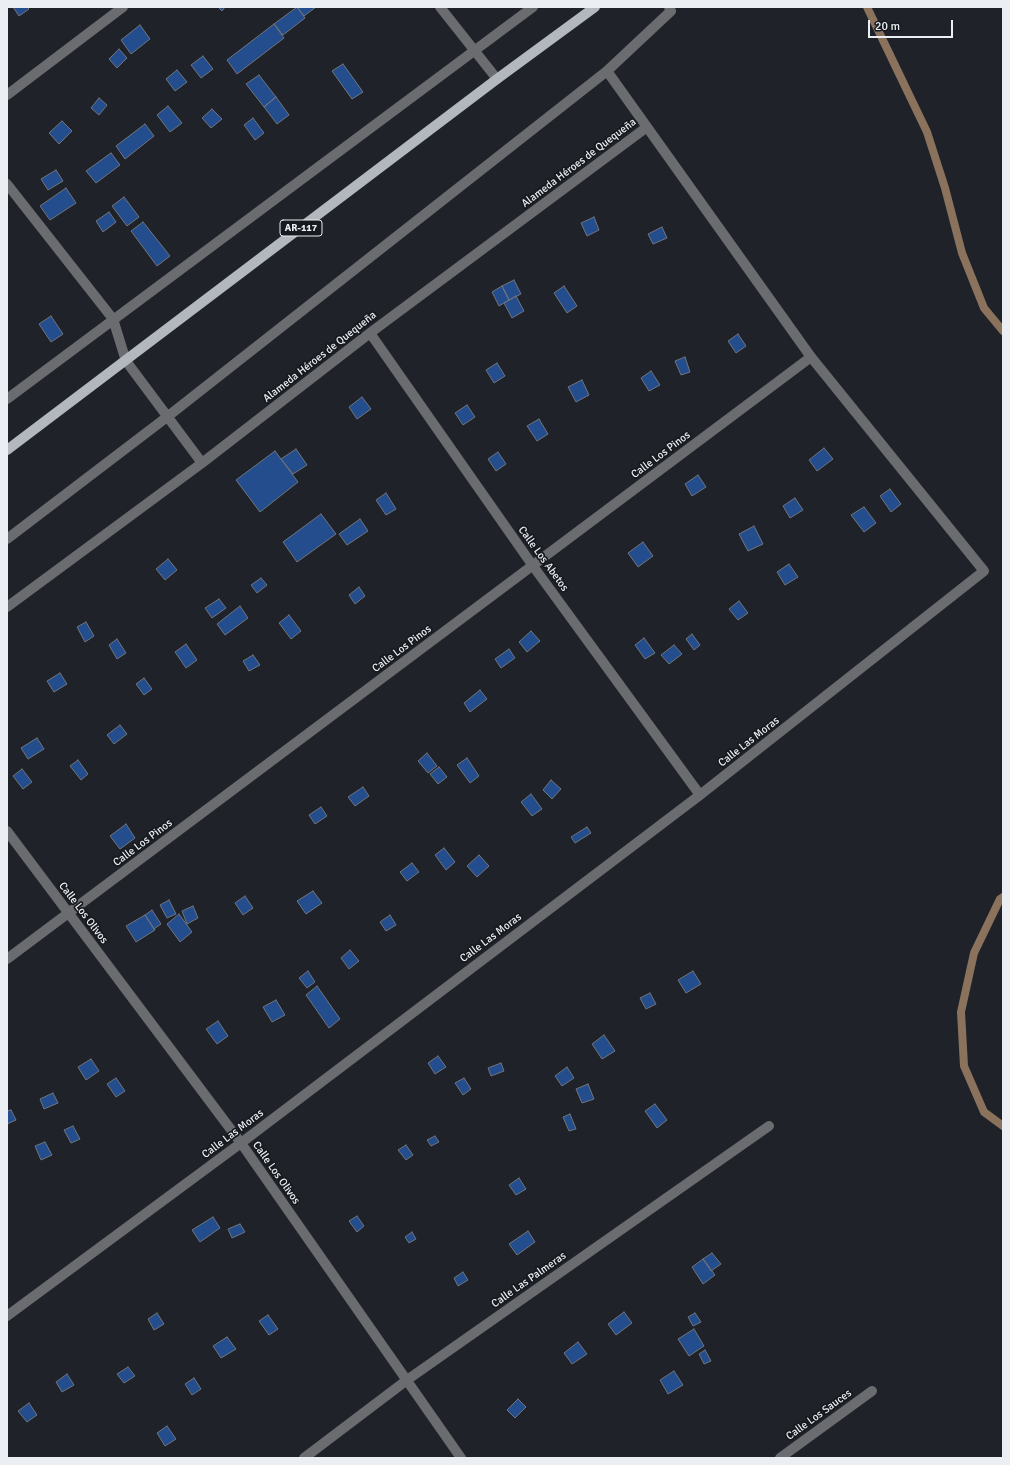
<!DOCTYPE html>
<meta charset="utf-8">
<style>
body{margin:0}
#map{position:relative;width:1010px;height:1465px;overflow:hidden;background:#1f2329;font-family:Signika,sans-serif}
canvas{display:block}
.frame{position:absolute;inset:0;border:8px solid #ebeef2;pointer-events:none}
.scale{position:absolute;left:868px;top:20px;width:85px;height:18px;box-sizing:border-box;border:2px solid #ebeef2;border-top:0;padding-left:5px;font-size:12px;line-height:14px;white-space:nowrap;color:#ebeef2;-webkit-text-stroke:3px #161a1f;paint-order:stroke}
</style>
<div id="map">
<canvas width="1010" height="1465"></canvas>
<div class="frame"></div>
<div class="scale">20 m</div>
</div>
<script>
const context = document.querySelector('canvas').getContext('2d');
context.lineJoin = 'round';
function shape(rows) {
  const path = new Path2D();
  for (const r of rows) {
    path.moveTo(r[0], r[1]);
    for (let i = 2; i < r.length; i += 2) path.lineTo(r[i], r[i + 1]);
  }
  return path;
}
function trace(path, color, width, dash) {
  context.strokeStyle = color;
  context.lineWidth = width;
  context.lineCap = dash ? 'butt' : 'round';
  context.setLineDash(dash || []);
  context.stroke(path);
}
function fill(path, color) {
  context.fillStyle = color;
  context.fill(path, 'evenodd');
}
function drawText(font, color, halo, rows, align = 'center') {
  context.font = font + ' Signika,sans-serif';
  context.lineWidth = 3.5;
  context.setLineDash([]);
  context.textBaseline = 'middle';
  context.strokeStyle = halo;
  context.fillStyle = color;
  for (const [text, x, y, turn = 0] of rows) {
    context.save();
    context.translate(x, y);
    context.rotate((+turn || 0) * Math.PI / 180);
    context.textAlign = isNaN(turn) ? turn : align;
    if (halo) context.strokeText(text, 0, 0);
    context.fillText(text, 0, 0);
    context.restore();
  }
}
const stream = shape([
 [867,7,927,132,945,188,962,253,984,308,1003,331],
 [1003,897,1000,899,974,953,961,1012,964,1066,984,1112,1003,1126]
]);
const building = shape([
 [13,7,27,7,29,9,19,16,13,7],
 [218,7,225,7,222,11,218,7],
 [297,7,316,7,304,16,297,7],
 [297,7,305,18,283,35,274,24,297,7],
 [274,24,284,38,237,74,227,60,274,24],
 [140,25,150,39,131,54,121,40,140,25],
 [119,49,127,58,117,68,109,59,119,49],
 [203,56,213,69,201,78,191,65,203,56],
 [343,64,363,92,352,99,332,71,343,64],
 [177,70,187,82,175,91,166,79,177,70],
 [259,75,276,97,264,107,246,84,259,75],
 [276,97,289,115,277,124,264,107,276,97],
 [99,98,107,105,99,115,91,108,99,98],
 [168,106,182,123,170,132,157,115,168,106],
 [212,109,222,119,211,128,202,118,212,109],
 [253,118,264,133,255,140,244,125,253,118],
 [62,121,72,131,59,144,49,133,62,121],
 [145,124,154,136,125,159,116,146,145,124],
 [111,153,120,165,96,183,86,171,111,153],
 [56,170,63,181,48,190,41,179,56,170],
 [66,188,76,203,50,220,40,206,66,188],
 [124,197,139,217,127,226,112,206,124,197],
 [109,212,116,222,103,232,96,221,109,212],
 [594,217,599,230,587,236,581,223,594,217],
 [143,222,170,256,157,266,131,231,143,222],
 [662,227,667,238,653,244,648,234,662,227],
 [514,280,521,294,509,300,502,286,514,280],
 [502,286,509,300,499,306,492,292,502,286],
 [564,286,577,306,567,313,554,293,564,286],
 [516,296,524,311,512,318,504,303,516,296],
 [51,316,63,334,51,342,39,324,51,316],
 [738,334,746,346,736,353,728,341,738,334],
 [685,357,690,372,681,375,675,361,685,357],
 [497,363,505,376,494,383,486,370,497,363],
 [651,371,660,385,649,391,641,378,651,371],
 [582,380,589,395,576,402,568,387,582,380],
 [362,397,371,409,357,419,349,407,362,397],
 [467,405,475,417,463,425,455,413,467,405],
 [539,419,548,434,537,441,527,426,539,419],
 [824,448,833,459,817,471,809,460,824,448],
 [296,449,307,465,293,474,281,459,296,449],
 [275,451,298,482,260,512,236,480,275,451],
 [498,452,506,464,496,471,488,459,498,452],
 [698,475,706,487,692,496,685,484,698,475],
 [890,489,901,504,891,512,880,496,890,489],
 [386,493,396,509,386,515,376,500,386,493],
 [795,498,803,510,790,518,783,506,795,498],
 [864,507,876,523,864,532,851,515,864,507],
 [321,514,336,534,297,562,283,542,321,514],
 [360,519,368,531,347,545,339,534,360,519],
 [754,526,763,544,748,551,739,534,754,526],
 [643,542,653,556,638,567,628,553,643,542],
 [168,559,177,570,165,580,156,569,168,559],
 [789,564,798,577,785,585,777,572,789,564],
 [261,578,267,585,257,593,251,585,261,578],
 [359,587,365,596,355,604,349,595,359,587],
 [219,599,226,608,212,618,205,608,219,599],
 [739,601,748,613,738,620,729,609,739,601],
 [240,606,248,618,225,635,217,624,240,606],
 [289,615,301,631,291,639,279,623,289,615],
 [86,622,94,636,85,642,77,627,86,622],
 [531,631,540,641,527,652,519,642,531,631],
 [692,634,700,645,694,650,686,639,692,634],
 [644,638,655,653,645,659,635,645,644,638],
 [117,639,126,653,117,659,109,645,117,639],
 [186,644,197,660,186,668,175,652,186,644],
 [674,645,682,654,669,664,661,655,674,645],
 [509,649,515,658,501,668,495,659,509,649],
 [253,655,260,665,249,671,243,661,253,655],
 [60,673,67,684,54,692,47,681,60,673],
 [144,678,152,689,144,695,136,684,144,678],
 [480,690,487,699,470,712,464,703,480,690],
 [120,725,127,734,114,744,107,735,120,725],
 [37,738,44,749,28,759,21,748,37,738],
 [427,753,437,766,428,773,418,761,427,753],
 [467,758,479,776,470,783,457,765,467,758],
 [78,760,88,774,81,780,70,766,78,760],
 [439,767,447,777,438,784,430,774,439,767],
 [22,769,32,782,23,789,13,776,22,769],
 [551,780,561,789,552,799,543,790,551,780],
 [363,787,369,796,355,806,348,797,363,787],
 [531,794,542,809,532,816,521,802,531,794],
 [321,807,327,816,315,824,309,815,321,807],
 [126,824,135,838,120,849,110,836,126,824],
 [587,827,591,833,575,843,571,837,587,827],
 [444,848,455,862,446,870,435,855,444,848],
 [479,855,489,866,477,877,467,866,479,855],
 [412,863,419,872,407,881,400,872,412,863],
 [313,891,322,903,306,914,297,901,313,891],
 [245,896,253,908,243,915,235,903,245,896],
 [169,900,176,914,167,918,160,905,169,900],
 [193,906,198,918,187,924,182,911,193,906],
 [152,910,161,924,154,929,145,915,152,910],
 [179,914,192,932,180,942,167,924,179,914],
 [145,915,155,930,136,942,126,926,145,915],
 [390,915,396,925,386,931,380,922,390,915],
 [350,950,359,961,349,969,341,958,350,950],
 [308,971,315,982,307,988,299,978,308,971],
 [693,971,701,984,686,993,678,980,693,971],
 [317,986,340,1019,329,1028,306,995,317,986],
 [650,993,656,1004,646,1009,640,998,650,993],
 [276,1000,285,1015,272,1022,263,1007,276,1000],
 [218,1021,228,1036,217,1044,206,1029,218,1021],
 [604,1035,615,1051,602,1059,592,1044,604,1035],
 [438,1056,446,1067,435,1074,428,1063,438,1056],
 [91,1059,99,1071,86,1080,78,1067,91,1059],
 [501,1063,504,1071,491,1076,488,1068,501,1063],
 [567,1067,574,1078,562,1086,555,1076,567,1067],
 [116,1078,125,1091,116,1097,107,1084,116,1078],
 [464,1078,471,1089,463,1095,455,1083,464,1078],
 [588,1084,594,1099,582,1103,576,1089,588,1084],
 [53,1093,58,1103,44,1109,40,1099,53,1093],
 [655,1104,667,1120,657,1128,645,1111,655,1104],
 [11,1110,16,1120,7,1124,7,1111,11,1110],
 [570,1114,576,1129,569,1131,563,1117,570,1114],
 [73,1126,80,1139,71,1143,64,1130,73,1126],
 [435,1136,439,1142,431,1146,427,1140,435,1136],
 [45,1142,52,1155,41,1160,35,1146,45,1142],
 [406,1145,413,1155,406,1160,398,1150,406,1145],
 [519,1178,526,1189,516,1195,509,1185,519,1178],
 [357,1216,364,1226,357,1232,349,1221,357,1216],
 [213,1217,220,1228,200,1242,192,1230,213,1217],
 [240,1224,245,1232,232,1238,228,1229,240,1224],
 [528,1231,535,1242,517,1255,509,1244,528,1231],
 [412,1232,416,1239,409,1243,405,1237,412,1232],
 [712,1253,721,1264,711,1271,703,1259,712,1253],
 [703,1259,715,1275,703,1284,692,1267,703,1259],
 [463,1272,468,1280,458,1286,454,1278,463,1272],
 [624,1312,632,1323,616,1335,608,1324,624,1312],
 [157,1313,164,1324,154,1330,148,1319,157,1313],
 [695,1313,701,1322,693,1326,688,1317,695,1313],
 [268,1315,278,1329,269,1335,259,1321,268,1315],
 [694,1329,704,1346,689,1356,678,1339,694,1329],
 [227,1337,236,1349,221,1358,213,1346,227,1337],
 [578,1342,587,1354,572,1364,564,1353,578,1342],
 [705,1350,711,1361,704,1364,699,1354,705,1350],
 [128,1367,135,1376,124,1383,117,1374,128,1367],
 [674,1371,683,1385,668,1394,660,1380,674,1371],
 [67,1374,74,1385,62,1392,56,1382,67,1374],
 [194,1378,201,1389,192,1395,185,1384,194,1378],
 [518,1399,526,1407,515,1418,507,1410,518,1399],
 [29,1403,37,1415,27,1422,18,1411,29,1403],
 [167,1426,176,1439,165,1446,157,1433,167,1426]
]);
const minor = shape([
 [440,7,497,79],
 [7,95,123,7],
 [7,184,113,319,126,361,202,463],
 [370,333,533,566,700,795],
 [7,399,533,7],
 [7,539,167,417,607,71],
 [7,607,202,463,370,333,647,127],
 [7,831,241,1143,461,1458],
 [7,959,811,357],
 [7,1316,241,1143,700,795,984,571,811,357,607,71,671,11,669,7],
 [304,1458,407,1380,769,1126],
 [780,1458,872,1391]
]);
const primary = shape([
 [7,450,497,79,595,7]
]);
const shields = [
 [301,228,42]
];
const shieldNames = [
 ["AR-117",301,228]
];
const streetNames = [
 ["Alameda Héroes de Quequeña",579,163,-37],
 ["Alameda Héroes de Quequeña",320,357,-38],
 ["Calle Los Pinos",661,455,-37],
 ["Calle Los Abetos",543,559,54],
 ["Calle Los Pinos",402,649,-37],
 ["Calle Las Moras",749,742,-38],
 ["Calle Los Pinos",143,843,-37],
 ["Calle Los Olivos",83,913,53],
 ["Calle Las Moras",491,938,-37],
 ["Calle Las Moras",233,1134,-37],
 ["Calle Los Olivos",276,1173,55],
 ["Calle Las Palmeras",529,1280,-35],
 ["Calle Los Sauces",819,1415,-36]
];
trace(stream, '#8b725c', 8);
fill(building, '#244d8e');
trace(building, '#71757c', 1);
trace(minor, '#6b6c70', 10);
trace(primary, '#b3b7be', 10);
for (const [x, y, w] of shields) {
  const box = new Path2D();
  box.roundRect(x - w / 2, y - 8, w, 16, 3);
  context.fillStyle = '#161a1f';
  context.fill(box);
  trace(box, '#ebeef2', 1);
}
drawText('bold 10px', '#ebeef2', null, shieldNames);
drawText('11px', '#ebeef2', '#161a1f', streetNames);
</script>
